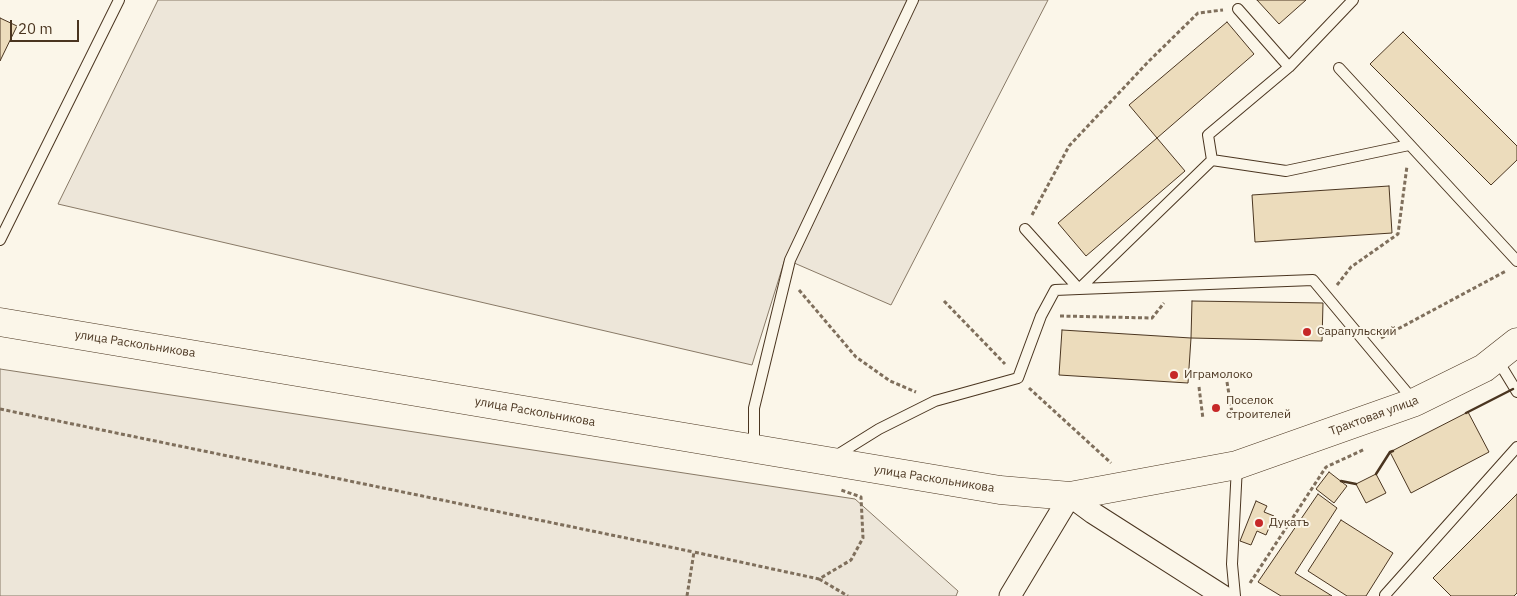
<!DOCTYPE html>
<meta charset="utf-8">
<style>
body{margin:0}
#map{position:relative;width:1517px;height:596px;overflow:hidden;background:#fbf6e9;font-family:"IBM Plex Sans",sans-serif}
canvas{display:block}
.scale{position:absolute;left:10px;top:20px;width:69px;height:22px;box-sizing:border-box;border:2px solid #4a3520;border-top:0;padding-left:6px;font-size:15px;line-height:18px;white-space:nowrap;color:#4a3520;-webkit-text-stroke:4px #fbf6e9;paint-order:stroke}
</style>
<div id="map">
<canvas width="1517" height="596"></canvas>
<div class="scale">20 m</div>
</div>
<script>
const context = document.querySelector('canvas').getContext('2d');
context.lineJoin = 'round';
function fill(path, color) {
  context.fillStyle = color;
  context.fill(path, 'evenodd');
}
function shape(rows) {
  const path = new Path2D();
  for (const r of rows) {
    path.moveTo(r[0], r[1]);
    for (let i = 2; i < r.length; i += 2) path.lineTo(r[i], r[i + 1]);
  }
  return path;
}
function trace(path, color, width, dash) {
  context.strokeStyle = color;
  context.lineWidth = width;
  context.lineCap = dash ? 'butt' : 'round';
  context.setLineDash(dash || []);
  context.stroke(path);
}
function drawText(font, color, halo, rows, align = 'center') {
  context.font = font + ' "IBM Plex Sans",sans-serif';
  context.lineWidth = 4;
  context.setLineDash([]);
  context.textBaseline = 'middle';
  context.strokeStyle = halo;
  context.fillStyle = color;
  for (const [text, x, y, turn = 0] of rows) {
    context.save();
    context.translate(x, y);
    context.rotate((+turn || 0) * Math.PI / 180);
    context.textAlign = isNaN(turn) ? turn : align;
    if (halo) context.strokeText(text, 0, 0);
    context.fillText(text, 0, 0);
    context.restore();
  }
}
const green = shape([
 [158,0,1048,0,891,305,785,259,752,365,58,204,158,0],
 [0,369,855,499,958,591,956,596,0,596,0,369]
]);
const building = shape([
 [1257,0,1306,0,1279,24,1257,0],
 [0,18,17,26,0,61,0,18],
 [1227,22,1254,54,1157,138,1129,105,1227,22],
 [1403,32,1517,146,1517,160,1491,185,1370,64,1403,32],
 [1157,138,1185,171,1086,256,1058,223,1157,138],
 [1389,186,1392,233,1255,242,1252,195,1389,186],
 [1192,301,1323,303,1322,341,1191,338,1192,301],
 [1062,330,1191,338,1188,383,1059,375,1062,330],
 [1468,412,1489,452,1411,493,1390,452,1468,412],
 [1329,472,1347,486,1334,503,1316,489,1329,472],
 [1376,474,1386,493,1366,503,1356,484,1376,474],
 [1318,494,1337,508,1295,573,1332,596,1281,596,1258,582,1318,494],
 [1517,494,1517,593,1514,596,1451,596,1433,578,1517,494],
 [1256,501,1267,506,1264,512,1274,516,1266,535,1257,531,1251,545,1240,541,1256,501],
 [1341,520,1393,553,1366,596,1347,596,1308,571,1341,520]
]);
const path = shape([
 [1032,215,1069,146,1149,61,1198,13,1223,10],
 [1337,285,1351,267,1398,234,1407,166],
 [799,290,856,357,890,381,916,392],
 [944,301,1005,364],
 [1060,316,1152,318,1164,303],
 [1381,338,1506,271],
 [1227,382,1232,413],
 [1199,387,1203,419],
 [1029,388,1111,463],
 [0,409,694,552],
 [819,579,848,596],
 [1250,583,1326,467,1365,449],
 [687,596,694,552,819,579,851,560,863,538,861,497,841,490]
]);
const lane = shape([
 [1238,9,1289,67],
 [1339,68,1517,261],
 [1212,160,1286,171,1409,145],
 [1025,229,1079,289,1313,280,1414,401],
 [0,240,119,0],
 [1497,359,1517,392],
 [754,448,754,408,790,260,913,0],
 [834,457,879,429,935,401,1018,378,1041,316,1055,290,1079,289,1212,160,1208,135,1289,67,1353,0],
 [1385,595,1517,447],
 [1235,596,1232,564,1237,466]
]);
const street = shape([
 [1010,596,1070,496,1093,513,1223,596]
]);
const secondary = shape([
 [0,322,1000,490,1070,496,1237,465,1415,402,1484,368,1517,342]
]);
const wall = shape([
 [1466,413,1513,389],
 [1376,474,1390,452,1393,451],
 [1341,481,1356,484]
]);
const markers = [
 [1307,332,5,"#c62828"],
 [1174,375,5,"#c62828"],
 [1216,408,5,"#c62828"],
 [1259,523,5,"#c62828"]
];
const poiNames = [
 ["Сарапульский",1317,332],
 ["Играмолоко",1184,375],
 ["Поселок",1226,401],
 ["строителей",1226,415],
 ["Дукатъ",1269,523]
];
const streetNames = [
 ["улица Раскольникова",135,344,9],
 ["улица Раскольникова",535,412,10],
 ["Трактовая улица",1374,416,-20],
 ["улица Раскольникова",934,479,9]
];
fill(green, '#ede6d9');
trace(green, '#887966', 1);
fill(building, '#ecdcbc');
trace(building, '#4a3520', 1);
trace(lane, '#4a3520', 12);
trace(street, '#4a3520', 23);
trace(secondary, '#4a3520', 29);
trace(path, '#7f6f5c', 3, [4, 2.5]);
trace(lane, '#fbf6e9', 10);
trace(street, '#fbf6e9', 21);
trace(secondary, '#fbf6e9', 28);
trace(wall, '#4a3520', 2.5);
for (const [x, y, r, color] of markers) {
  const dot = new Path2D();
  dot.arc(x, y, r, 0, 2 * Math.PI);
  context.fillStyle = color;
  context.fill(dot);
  trace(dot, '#fbf6e9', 2);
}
drawText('12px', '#4a3520', '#fbf6e9', poiNames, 'left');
drawText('12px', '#4a3520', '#fbf6e9', streetNames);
</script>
